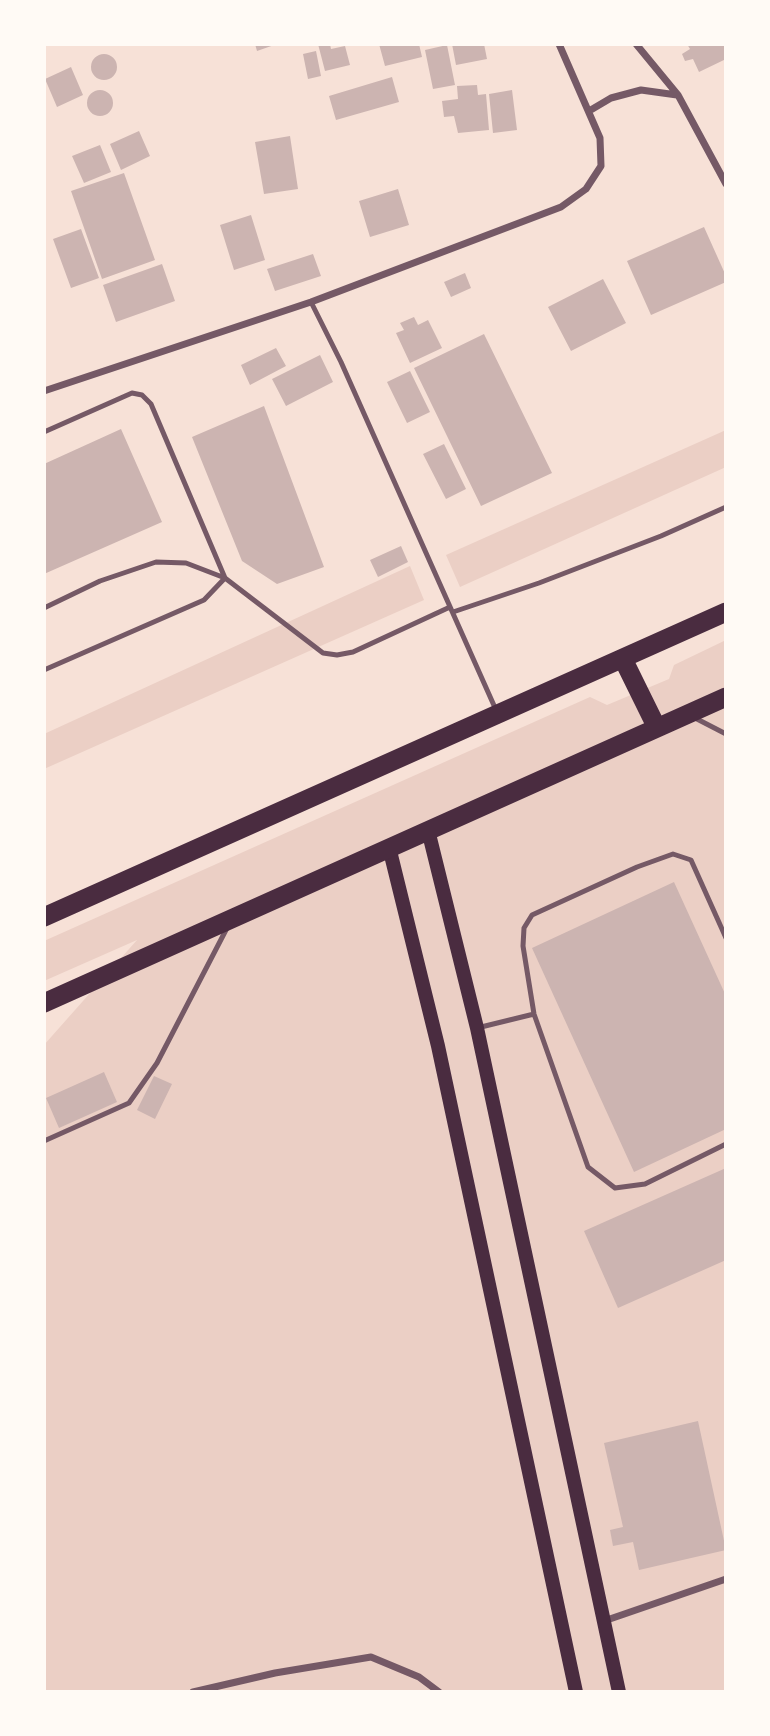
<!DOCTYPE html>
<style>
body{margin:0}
#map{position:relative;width:770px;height:1736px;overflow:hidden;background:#f7e1d7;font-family:Rubik,sans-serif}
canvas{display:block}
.frame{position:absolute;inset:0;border:46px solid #fffaf5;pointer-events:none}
</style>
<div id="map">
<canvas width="770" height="1736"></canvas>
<div class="frame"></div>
</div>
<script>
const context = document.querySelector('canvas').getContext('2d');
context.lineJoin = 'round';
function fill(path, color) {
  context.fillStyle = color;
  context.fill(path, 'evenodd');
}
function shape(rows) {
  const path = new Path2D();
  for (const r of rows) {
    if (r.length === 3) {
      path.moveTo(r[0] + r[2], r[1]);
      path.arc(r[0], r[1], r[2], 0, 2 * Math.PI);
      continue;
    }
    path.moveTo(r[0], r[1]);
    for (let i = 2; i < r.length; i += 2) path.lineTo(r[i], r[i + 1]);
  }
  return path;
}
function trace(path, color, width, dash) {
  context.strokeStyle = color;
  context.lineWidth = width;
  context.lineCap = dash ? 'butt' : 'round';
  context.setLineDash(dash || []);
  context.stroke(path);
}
const green = shape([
 [726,430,726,467,460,587,446,555],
 [410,566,424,600,44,769,44,734],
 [726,640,726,1692,44,1692,44,1045,137,940,44,981,44,941,590,697,607,705,669,679,674,665]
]);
const building = shape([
 [255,44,277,44,257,51],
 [318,44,330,44,331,49,345,46,350,65,325,71],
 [379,44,419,44,422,57,385,66],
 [452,44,484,44,487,59,456,65],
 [687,44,723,44,726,50,726,59,699,72,693,59,685,61,682,54,690,49],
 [447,45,455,85,433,89,425,50],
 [316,51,321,76,308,79,303,54],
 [104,67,13],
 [71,67,83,95,57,107,45,79],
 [392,77,399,102,336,120,329,96],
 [477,85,478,95,486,94,489,130,458,133,454,116,444,117,442,101,458,99,457,86],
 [512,90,517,130,493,133,489,94],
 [100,103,13],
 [139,131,150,156,121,170,110,144],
 [290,136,298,189,264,194,255,142],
 [100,145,111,172,84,183,72,156],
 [124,173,155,260,102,279,71,191],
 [398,189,409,225,370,237,359,201],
 [251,215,265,260,234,270,220,225],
 [704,227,726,276,726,282,651,315,627,261],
 [81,229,99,278,71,288,53,239],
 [313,254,321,276,275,291,267,269],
 [162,264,175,301,116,322,103,285],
 [465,273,471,288,451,297,444,282],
 [603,279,626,323,571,351,548,307],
 [414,317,418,325,428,320,442,348,410,363,396,333,404,330,400,323],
 [484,334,552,473,481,506,414,368],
 [276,348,286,366,250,385,241,365],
 [320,355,333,382,286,406,272,379],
 [410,371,430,412,407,423,387,382],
 [264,406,324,567,277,584,242,561,192,437],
 [121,429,162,522,44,574,44,464],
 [444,444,466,489,446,499,423,454],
 [401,546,408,562,378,577,370,560],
 [674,882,726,996,726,1129,634,1172,532,948],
 [104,1072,117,1102,59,1128,46,1098],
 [154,1076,172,1084,155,1119,137,1110],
 [726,1168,726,1260,618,1308,584,1231],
 [698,1421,726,1550,639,1570,633,1542,613,1546,610,1530,623,1527,604,1443]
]);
const service = shape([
 [311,302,341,362,496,710],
 [44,432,132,393,142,395,151,404,225,578],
 [44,608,100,581,156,562,186,563,225,578,323,653,337,655,353,652,450,607],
 [453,612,539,583,661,536,726,507],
 [44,670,204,600,225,578],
 [695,718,726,734],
 [726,938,691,860,673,854,637,867,532,915,524,928,523,946,534,1014,588,1167,615,1188,645,1184,726,1144],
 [477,1028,534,1014],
 [44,1141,129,1103,157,1063,227,928]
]);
const minor = shape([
 [636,44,678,95,726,184],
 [589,111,611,98,641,90,677,95],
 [44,391,311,302,561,207,586,189,601,166,600,138,559,44],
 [604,1621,726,1579],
 [193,1692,275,1673,371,1657,419,1677,439,1692]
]);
const secondary = shape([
 [428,830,477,1028,619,1692],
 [389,847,438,1046,576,1692]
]);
const trunk = shape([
 [623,659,656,726],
 [44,917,726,612],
 [44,1003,726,697]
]);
fill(green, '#ebcfc5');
fill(building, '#ccb4b1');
trace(service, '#755966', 5);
trace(minor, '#755966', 7);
trace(secondary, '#4a2c40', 14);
trace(trunk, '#4a2c40', 19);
</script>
